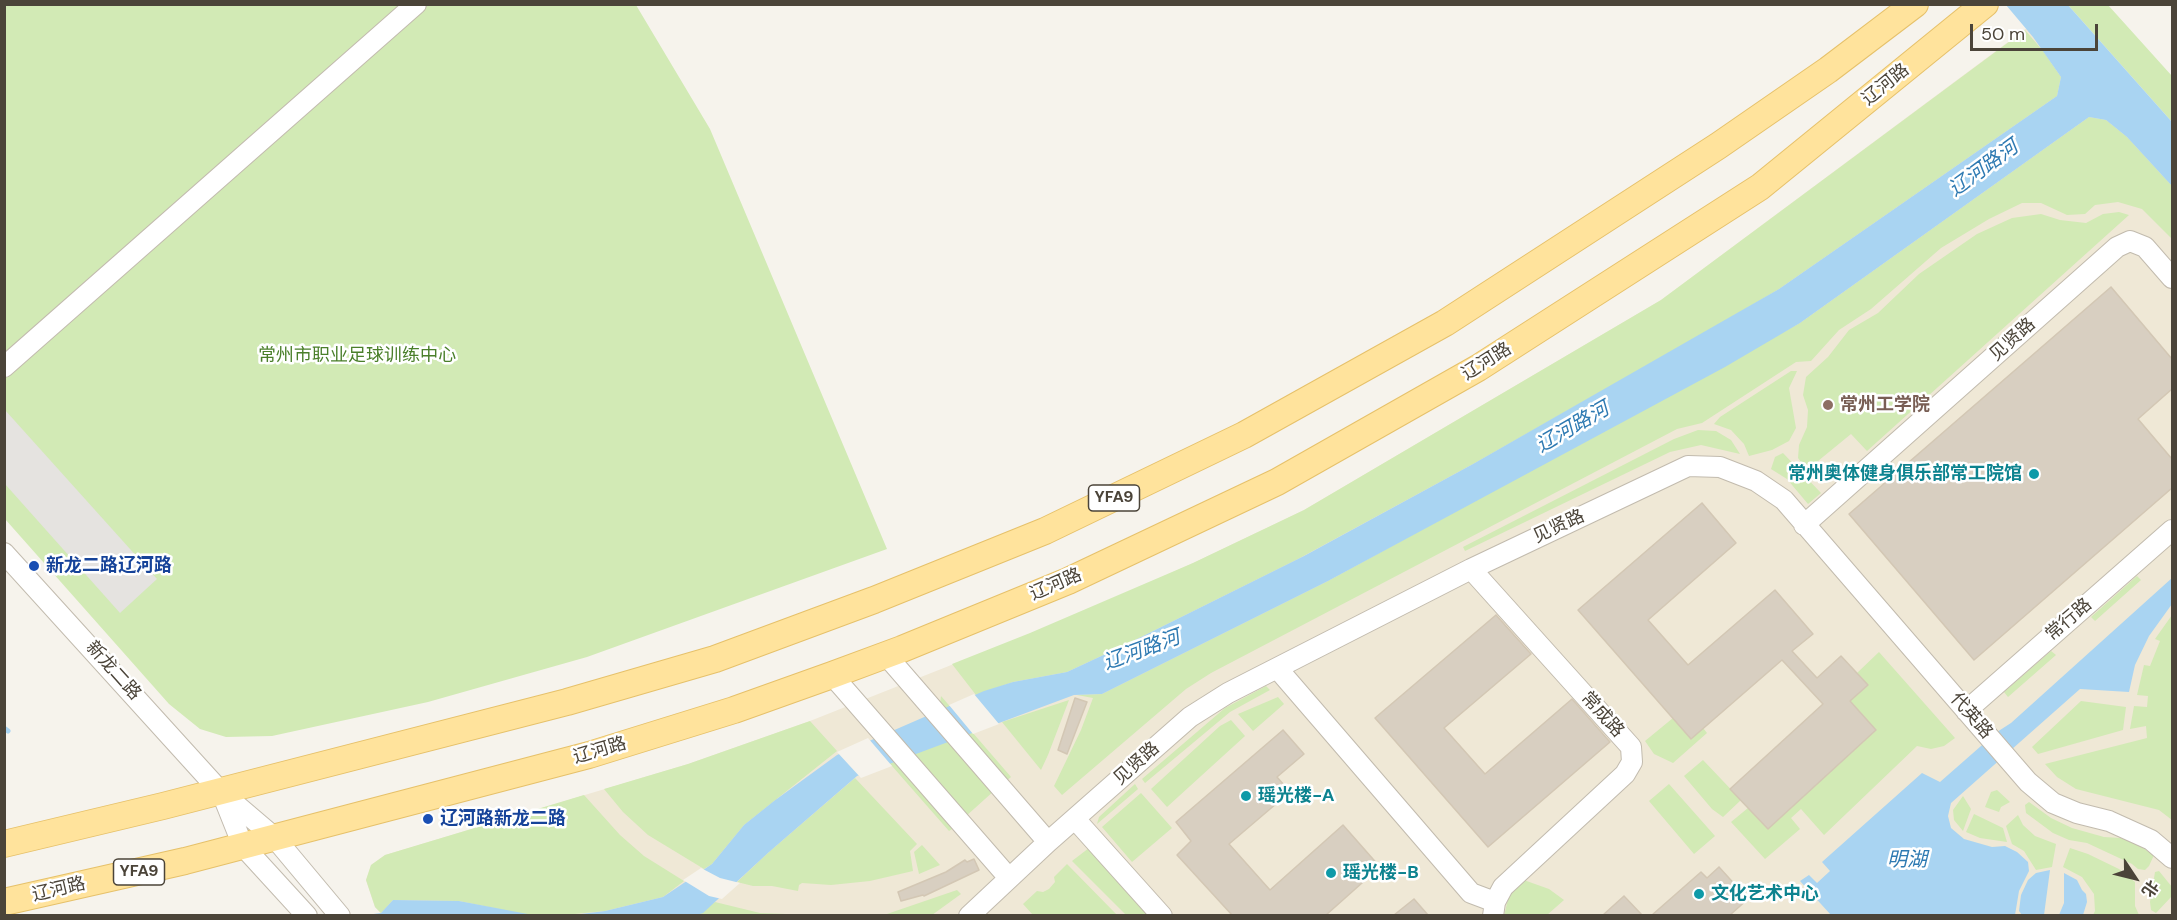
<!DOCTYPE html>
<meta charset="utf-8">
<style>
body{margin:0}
#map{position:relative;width:2177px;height:920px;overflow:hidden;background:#f6f3ec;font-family:"DM Sans","Noto Sans SC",sans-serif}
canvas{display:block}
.frame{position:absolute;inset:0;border:6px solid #4b4439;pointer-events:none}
.north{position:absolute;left:2105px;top:848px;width:60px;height:60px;-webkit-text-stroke:4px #fff;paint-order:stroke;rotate:125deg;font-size:16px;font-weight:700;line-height:24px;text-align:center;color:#4b4439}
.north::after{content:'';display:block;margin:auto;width:21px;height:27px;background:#4b4439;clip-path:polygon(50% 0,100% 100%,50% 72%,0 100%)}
.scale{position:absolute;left:1970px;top:24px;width:128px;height:27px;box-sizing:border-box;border:3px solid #4b4439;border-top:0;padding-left:8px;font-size:18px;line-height:21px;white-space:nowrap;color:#4b4439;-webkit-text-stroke:4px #fff;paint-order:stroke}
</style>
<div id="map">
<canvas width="2177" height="920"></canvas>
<div class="frame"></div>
<div class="north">北</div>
<div class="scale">50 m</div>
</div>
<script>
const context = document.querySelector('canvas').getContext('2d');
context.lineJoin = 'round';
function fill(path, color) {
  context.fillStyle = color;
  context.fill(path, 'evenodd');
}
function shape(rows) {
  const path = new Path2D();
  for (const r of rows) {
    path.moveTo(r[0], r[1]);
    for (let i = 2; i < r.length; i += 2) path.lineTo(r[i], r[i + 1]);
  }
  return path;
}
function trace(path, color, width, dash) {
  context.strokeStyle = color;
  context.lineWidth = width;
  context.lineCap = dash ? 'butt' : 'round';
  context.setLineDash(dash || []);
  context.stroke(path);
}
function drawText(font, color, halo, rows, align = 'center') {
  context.font = font + ' "DM Sans","Noto Sans SC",sans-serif';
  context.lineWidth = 5;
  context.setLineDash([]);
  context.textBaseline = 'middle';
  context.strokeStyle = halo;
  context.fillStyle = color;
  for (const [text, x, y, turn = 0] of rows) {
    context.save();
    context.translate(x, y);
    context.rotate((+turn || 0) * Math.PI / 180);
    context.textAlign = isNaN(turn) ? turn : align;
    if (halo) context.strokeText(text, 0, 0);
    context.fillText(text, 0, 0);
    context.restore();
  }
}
const education = shape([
 [2043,16,2172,157,2172,915,383,916,375,907,366,880,371,865,385,855,688,764,810,721,1085,612,1193,563,1304,510,1661,300]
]);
const green = shape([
 [4,5,636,5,710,129,887,549,587,657,428,702,272,736,226,737,200,729,169,704,5,519],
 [2068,5,2108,5,2172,76,2172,122],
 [2025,30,2043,51,2061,77,2057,96,1779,289,1708,331,1473,464,1298,559,1127,644,1067,672,1013,682,976,695,952,664,1030,633,1193,563,1304,510,1661,300],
 [2089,117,2106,120,2127,137,2172,186,2172,239,2142,209,2118,202,2095,205,2085,214,2067,215,2041,203,2022,203,1989,219,1941,248,1871,309,1839,330,1811,361,1796,362,1702,423,1677,429,1211,673,1186,689,1062,795,1054,786,1081,730,1093,698,1077,695,1102,694,1328,581,1800,323],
 [2119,212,2129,215,1867,451,1851,434,1807,470,1798,458,1799,445,1807,427,1808,410,1803,395,1806,377,1828,357,1849,330,1878,313,1919,274,1977,234,2012,218,2041,214,2060,220,2086,223,2103,214],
 [1791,371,1797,371,1789,388,1796,428,1789,441,1772,450,1749,456,1744,444,1731,430,1714,424,1720,417],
 [1698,430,1716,431,1731,440,1740,454,1701,445,1670,452,1465,551,1463,547,1674,439],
 [1783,453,1821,493,1808,504,1787,479,1771,469,1775,457],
 [2137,576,2141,580,2095,621,2091,617],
 [2172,615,2172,820,2159,810,2076,789,2057,777,2045,764,2147,738,2146,726,2130,729,2134,706,2147,707,2148,696,2137,695,2144,665,2150,666,2160,641,2155,639],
 [2051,651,2056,655,2008,697,2004,692],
 [1879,652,1955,738,1944,746,1931,749,1917,746,1824,835,1801,809,1791,818,1800,829,1765,859,1731,822,1748,808,1768,829,1875,730,1850,701,1868,685,1857,673],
 [1266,686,1270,690,1230,712,1145,783,1142,779,1225,708],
 [941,696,1011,777,1005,782,940,704],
 [1278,697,1284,704,1253,731,1238,714],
 [1069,700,1048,755,1041,770,1002,722],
 [2081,701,2126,707,2123,730,2038,754,2032,747],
 [931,716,995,790,965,817,900,743],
 [1673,718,1703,728,1707,733,1673,763,1654,754,1645,741],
 [1231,720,1245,736,1167,807,1151,789,1220,726],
 [810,721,837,751,744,825,712,864,704,869,648,835,623,812,604,789,688,764],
 [886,749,955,827,949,831,878,750],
 [1703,760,1741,800,1723,817,1712,809,1684,776],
 [855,778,917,844,910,851,913,871,870,881,831,885,802,883,799,885,798,891,772,886,753,886,737,882,769,852],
 [1135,784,1138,789,1097,824,1099,817],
 [1669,784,1715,836,1694,854,1649,801],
 [1997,790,2010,802,2001,807,1999,812,1985,807,1991,792],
 [1141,793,1172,828,1132,862,1102,827],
 [584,795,620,835,644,856,684,881,663,897,605,911,565,915,533,916,459,901,393,900,381,913,375,907,366,880,371,865,385,855],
 [1963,796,1971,809,1963,831,1954,820,1953,810],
 [2029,802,2051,818,2072,828,2104,837,2121,838,2135,843,2154,855,2149,866,2145,870,2138,869,2132,864,2087,843,2069,840,2053,833,2026,813,2025,805],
 [1974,814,2003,828,2007,842,1980,838,1966,832],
 [2018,815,2023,825,2035,836,2056,844,2052,867,2036,870,2024,851,2012,844,2006,826],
 [922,845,940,865,919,874,914,852],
 [1089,848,1150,915,1126,915,1072,861],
 [2070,848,2088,854,2119,869,2135,882,2135,906,2139,915,2093,915,2095,911,2094,894,2082,877,2063,867],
 [1067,864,1117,915,1033,915,1023,904,1037,891,1043,892,1049,889,1055,882,1054,877],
 [2159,871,2172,887,2172,896,2156,913,2151,910,2150,902,2155,872],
 [1521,879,1549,889,1564,900,1547,915,1504,916,1509,895],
 [957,890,961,894,932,915,884,915],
 [715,902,760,913,813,915,697,916]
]);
const parking = shape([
 [5,410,157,579,120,613,5,484]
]);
const water = shape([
 [2006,5,2068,5,2172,122,2172,186,2127,137,2106,120,2089,117,1800,323,1725,367,1328,581,1102,694,1074,695,857,776,769,852,703,913,697,915,565,916,605,911,663,897,712,864,744,825,774,801,837,755,984,691,1013,682,1067,672,1127,644,1304,556,1473,464,1779,289,2057,96,2061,77,2033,37],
 [2172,578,2172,604,2149,636,2135,665,2129,692,2080,689,1951,803,1948,816,1951,828,1964,839,1992,847,2005,846,2017,852,2028,862,2029,871,2019,891,2015,915,1831,915,1800,881,1809,875,1817,883,1830,871,1822,862,1922,773,1940,782,1997,732,2011,723],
 [2050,870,2044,915,2022,915,2019,911,2021,895,2028,880,2036,873],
 [2064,873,2077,880,2082,890,2086,894,2087,902,2083,915,2059,915,2064,903],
 [393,900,459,901,533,915,366,915,381,913]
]);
const pier = shape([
 [974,694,999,724,973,734,949,705],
 [868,738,892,766,861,778,837,752],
 [701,868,720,878,740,883,722,899,709,896,683,880]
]);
const stream = shape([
 [4,728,8,731]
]);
const building = shape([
 [2111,287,2172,359,2172,389,2138,419,2172,459,2172,488,1974,660,1849,514,2111,287],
 [1702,503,1736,543,1648,620,1688,665,1775,590,1813,634,1792,651,1817,678,1841,656,1868,685,1850,701,1876,730,1768,829,1730,789,1823,704,1782,660,1691,739,1578,610,1702,503],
 [1496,615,1531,654,1444,728,1485,774,1572,699,1610,742,1488,847,1375,718,1496,615],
 [1075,698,1087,702,1067,754,1058,750,1075,698],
 [1283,730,1304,754,1277,777,1290,792,1229,844,1270,890,1343,825,1380,867,1326,915,1232,915,1177,855,1191,841,1176,822,1283,730],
 [974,859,979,870,924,896,923,895,901,901,898,892,946,872,965,860,967,862,974,859],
 [1719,867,1748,899,1730,915,1652,915,1701,872,1707,878,1719,867],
 [1624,896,1642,915,1603,915,1624,896],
 [1414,899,1428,915,1394,915,1414,899]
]);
const minor = shape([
 [4,367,416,4],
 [1804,525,2117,247,2130,241,2145,247,2172,278],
 [4,553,220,791,274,837,340,916],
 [1471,569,1631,747,1632,762,1625,774,1503,887,1495,902,1493,916],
 [886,655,1048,842],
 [1277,668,1471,893,1495,902],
 [832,675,1009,878],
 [1966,711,2172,530],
 [223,796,243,846,307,916],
 [1075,819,1162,916],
 [969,916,1048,842,1190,717,1228,693,1471,569,1688,466,1720,467,1756,481,1784,500,2028,782,2053,803,2077,813,2109,821,2151,840,2172,858]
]);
const major = shape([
 [4,844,163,806,567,702,715,659,874,600,1045,531,1244,435,1445,323,1718,146,1828,70,1915,4],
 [4,902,185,861,589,755,734,710,832,675,902,649,1068,581,1277,482,1478,368,1760,187,1985,4]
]);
const markers = [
 [1828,405,6,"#8d6e63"],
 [2034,474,6,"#0f9aa8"],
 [34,566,6,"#1a4fb4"],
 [1246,796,6,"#0f9aa8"],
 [428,819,6,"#1a4fb4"],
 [1331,873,6,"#0f9aa8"],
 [1699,894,6,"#0f9aa8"]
];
const shields = [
 [1114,498,51],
 [139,872,51]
];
const shieldNames = [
 ["YFA9",1114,498],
 ["YFA9",139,872]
];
const streetNames = [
 ["辽河路",1886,85,-39],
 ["见贤路",2013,340,-42],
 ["辽河路",1487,362,-32],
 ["见贤路",1559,527,-25],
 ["辽河路",1056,585,-23],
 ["常行路",2069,620,-41],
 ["新龙二路",113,671,48],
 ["常成路",1602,715,48],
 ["代英路",1971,716,49],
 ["辽河路",600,751,-16],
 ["见贤路",1137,764,-42],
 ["辽河路",59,890,-13]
];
const parkNames = [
 ["常州市职业足球训练中心",357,356]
];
const educationNames = [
 ["常州工学院",1840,405]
];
const cultureNames = [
 ["常州奥体健身俱乐部常工院馆",2022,474,"right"],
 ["瑶光楼-A",1258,796],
 ["瑶光楼-B",1343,873],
 ["文化艺术中心",1711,894]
];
const transitNames = [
 ["新龙二路辽河路",46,566],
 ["辽河路新龙二路",440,819]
];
const waterNames = [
 ["辽河路河",1984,169,-36],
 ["辽河路河",1573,428,-30],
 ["辽河路河",1142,651,-20],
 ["明湖",1907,861]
];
fill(education, '#efe8d6');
fill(green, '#d2eab5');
fill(parking, '#e5e3e0');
fill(water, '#a9d4f2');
fill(pier, '#f6f3ec');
trace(stream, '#a9d4f2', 5);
fill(building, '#d8cfc1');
trace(building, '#d3c7b4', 1.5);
trace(minor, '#c2bbae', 22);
trace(major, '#e6c16a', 28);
trace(minor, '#fff', 20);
trace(major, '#ffe39c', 26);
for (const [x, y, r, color] of markers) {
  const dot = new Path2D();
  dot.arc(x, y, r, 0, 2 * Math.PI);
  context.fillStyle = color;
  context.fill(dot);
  trace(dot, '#fff', 2);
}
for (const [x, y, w] of shields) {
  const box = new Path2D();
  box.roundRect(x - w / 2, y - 13, w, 26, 4.5);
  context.fillStyle = '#fff';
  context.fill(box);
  trace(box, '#4b4439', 1.5);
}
drawText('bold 16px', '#4b4439', null, shieldNames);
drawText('18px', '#4b4439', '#fff', streetNames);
drawText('18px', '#4a7f2a', '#fff', parkNames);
drawText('bold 18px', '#785e54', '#fff', educationNames, 'left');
drawText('bold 18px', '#0d838f', '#fff', cultureNames, 'left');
drawText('bold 18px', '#164399', '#fff', transitNames, 'left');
drawText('italic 20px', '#2e7ab2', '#fff', waterNames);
</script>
